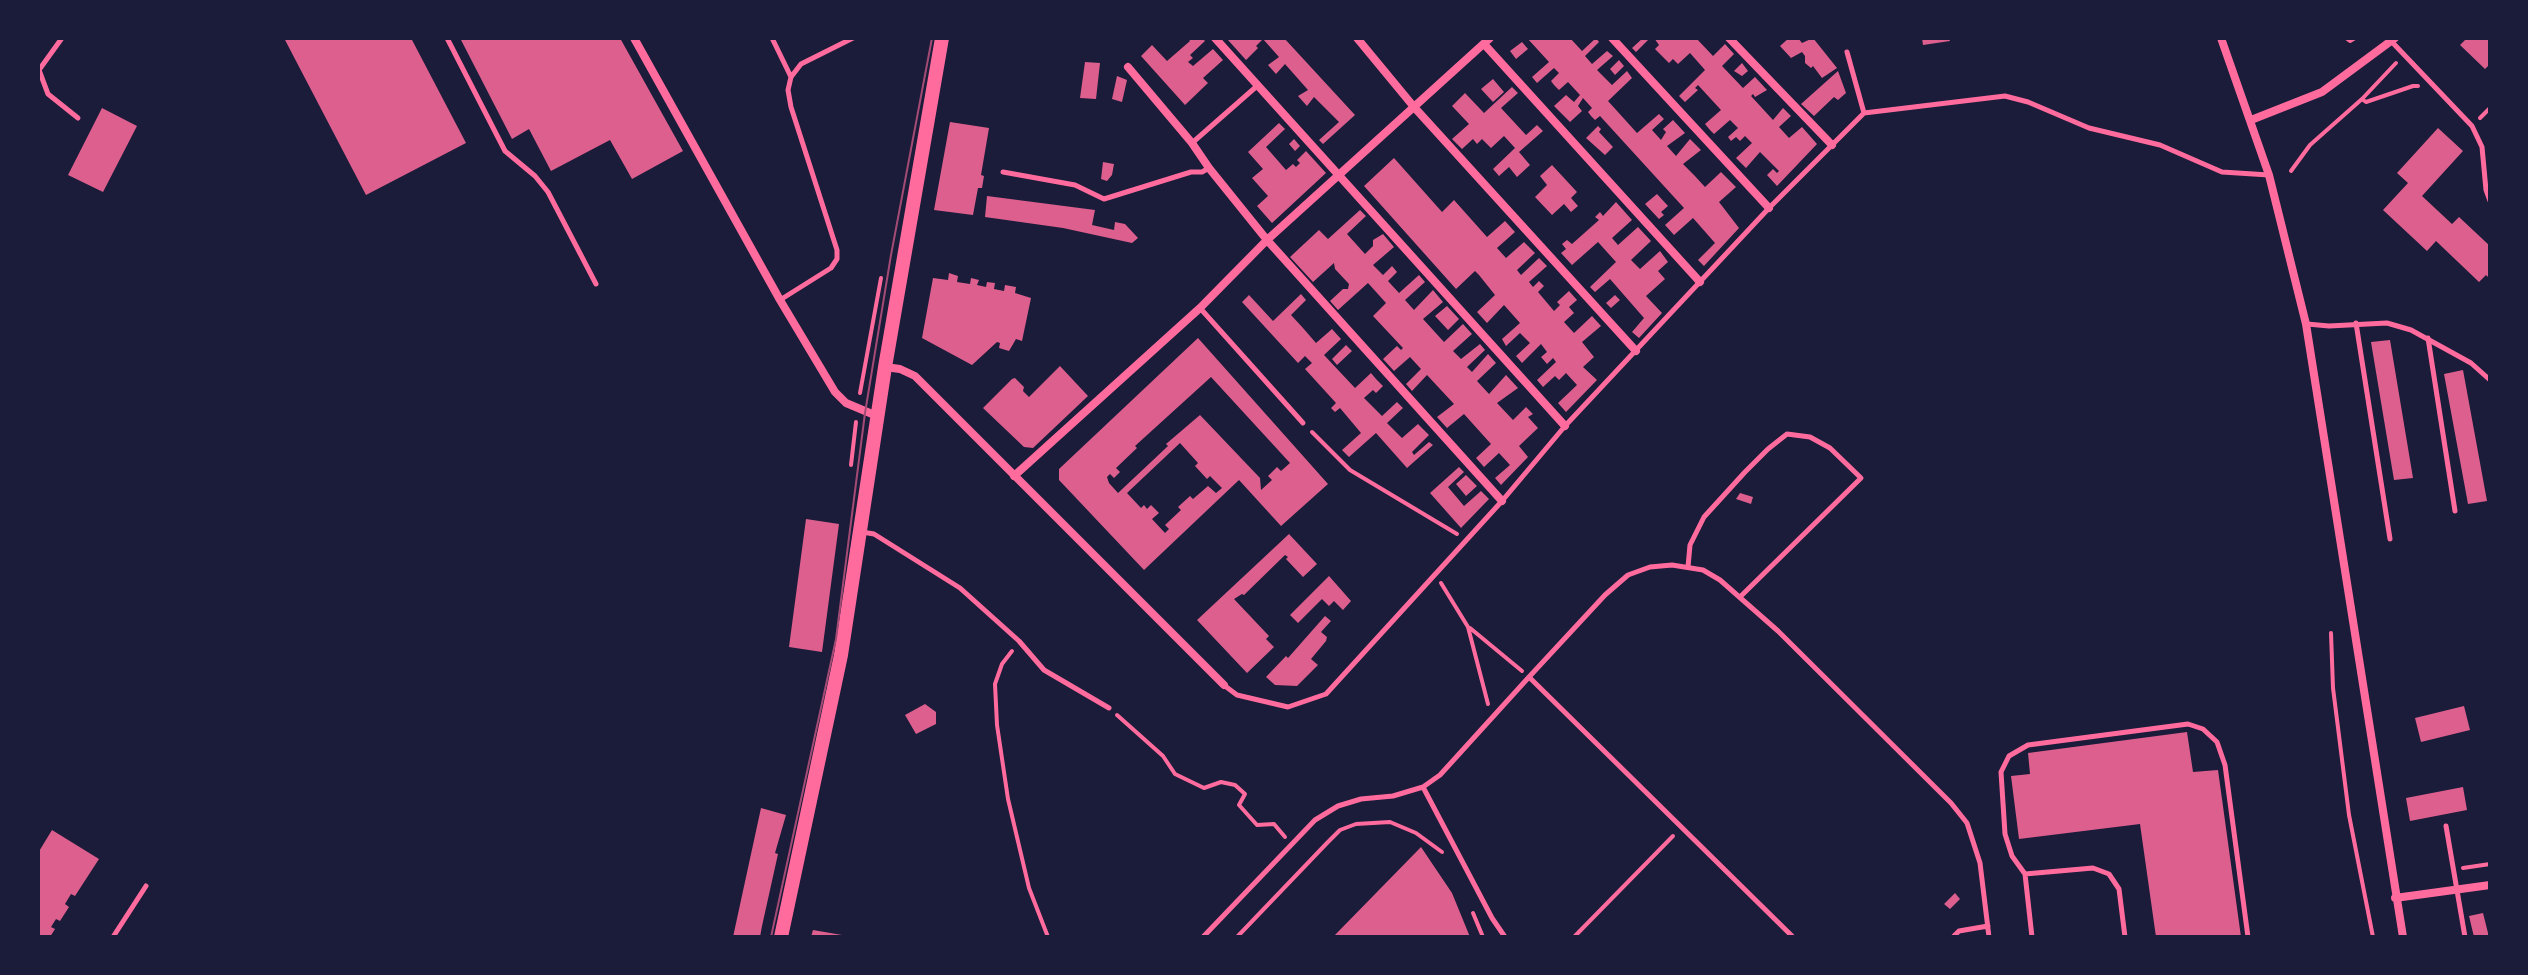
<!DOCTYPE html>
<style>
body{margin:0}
#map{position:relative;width:2528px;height:975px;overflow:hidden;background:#1b1b3a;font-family:"Sofia Sans Condensed",sans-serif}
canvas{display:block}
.frame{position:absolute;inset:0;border:40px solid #1b1b3a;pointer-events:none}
</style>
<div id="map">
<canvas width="2528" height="975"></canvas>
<div class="frame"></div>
</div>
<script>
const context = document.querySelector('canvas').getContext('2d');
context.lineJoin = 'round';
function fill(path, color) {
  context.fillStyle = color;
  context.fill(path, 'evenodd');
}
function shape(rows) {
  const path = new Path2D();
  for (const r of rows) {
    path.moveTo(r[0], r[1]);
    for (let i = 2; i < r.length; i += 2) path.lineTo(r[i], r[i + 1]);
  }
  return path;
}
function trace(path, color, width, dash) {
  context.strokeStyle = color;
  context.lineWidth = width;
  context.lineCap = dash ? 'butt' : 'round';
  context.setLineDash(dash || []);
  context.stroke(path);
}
const building = shape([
 [284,38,411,38,466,143,366,195],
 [460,38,620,38,683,151,632,179,610,140,551,171,529,129,512,139],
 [1188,38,1202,38,1205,41,1190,55,1193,58,1188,62,1193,66,1213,49,1223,60,1203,78,1208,83,1185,105,1141,56,1152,45,1167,61,1190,41],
 [1231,38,1284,38,1355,115,1323,144,1319,140,1339,122,1314,97,1307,106,1298,96,1308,90,1285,64,1276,74,1268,65,1279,57,1263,39,1256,46,1258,48,1246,60,1228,40],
 [1527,38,1570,38,1582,51,1596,38,1599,42,1585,56,1592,64,1607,51,1613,56,1597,70,1612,85,1627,71,1632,78,1608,101,1637,133,1659,114,1664,119,1652,130,1661,140,1666,132,1663,129,1673,120,1685,133,1667,146,1676,156,1690,139,1701,150,1683,164,1694,175,1705,187,1721,172,1736,187,1719,202,1739,228,1704,266,1698,260,1715,243,1693,218,1674,235,1665,225,1684,208,1600,116,1595,120,1591,116,1588,112,1592,108,1583,98,1578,106,1582,111,1570,122,1554,106,1566,95,1574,102,1580,95,1568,82,1559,90,1554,85,1551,81,1559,73,1554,68,1537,83,1532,77,1549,62],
 [1643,38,1650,38,1636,52,1632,48],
 [1654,38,1696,38,1713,56,1725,44,1734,54,1722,66,1743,88,1755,77,1767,90,1755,97,1753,94,1751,96,1773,120,1783,108,1791,116,1779,127,1789,138,1802,127,1817,144,1777,186,1767,175,1773,169,1777,173,1779,171,1760,152,1746,168,1736,158,1752,143,1745,136,1740,141,1736,137,1731,141,1728,137,1738,128,1730,120,1714,134,1710,130,1705,124,1721,110,1698,85,1695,88,1698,90,1685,102,1679,96,1705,70,1690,53,1678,64,1673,59,1669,63,1655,49,1659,45],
 [1789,38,1798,38,1802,43,1813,38,1837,68,1822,78,1813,66,1811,68,1805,63,1805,56,1802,52,1791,58,1780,46],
 [1922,38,1949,38,1950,41,1923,45],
 [2467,38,2490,38,2490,64,2485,69,2460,45],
 [1522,42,1528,49,1516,59,1510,51],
 [1619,60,1624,66,1615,75,1610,69],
 [1085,62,1100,63,1096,99,1080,98],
 [1742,63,1748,71,1742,76,1734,71],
 [1838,71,1846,93,1838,100,1834,97,1814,116,1801,104],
 [1117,76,1127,80,1122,102,1112,99],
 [1493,79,1504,92,1493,102,1481,89],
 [1512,87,1518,93,1501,108,1526,135,1537,125,1543,131,1519,152,1530,165,1517,177,1509,167,1499,176,1493,169,1515,148,1504,136,1491,148,1482,139,1477,144,1473,139,1462,149,1452,139,1469,124,1452,106,1465,93,1484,113],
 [102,108,137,126,103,192,68,175],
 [950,122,989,128,981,175,984,176,982,188,978,188,973,215,934,210],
 [1279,123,1285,129,1266,147,1286,170,1293,164,1296,167,1300,163,1297,160,1306,151,1326,173,1272,223,1257,206,1268,196,1252,178,1263,169,1248,152],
 [1598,126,1601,129,1599,132,1613,147,1605,155,1586,138],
 [2438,128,2463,151,2422,196,2452,224,2459,217,2490,246,2490,279,2486,275,2479,282,2436,241,2427,251,2383,210,2408,183,2397,173],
 [1294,139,1300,146,1295,151,1289,144],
 [1394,158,1442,212,1454,200,1487,237,1505,221,1515,232,1497,248,1506,258,1524,242,1535,253,1517,270,1521,275,1539,258,1547,266,1529,282,1533,287,1539,281,1544,286,1538,292,1554,311,1560,305,1557,302,1569,291,1577,300,1569,307,1574,313,1564,322,1574,333,1592,316,1601,326,1582,342,1594,357,1583,367,1597,380,1566,412,1558,403,1577,385,1566,373,1559,380,1555,376,1543,387,1537,380,1556,362,1553,358,1547,364,1541,357,1547,352,1541,344,1522,363,1516,356,1530,343,1520,333,1506,346,1502,339,1520,323,1504,305,1487,323,1477,312,1495,295,1479,275,1475,271,1456,289,1364,186],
 [1103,162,1114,164,1112,175,1107,181,1101,179],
 [1552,165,1577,192,1571,198,1578,206,1571,212,1564,204,1552,215,1535,197,1547,185,1540,176],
 [1657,194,1668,206,1661,212,1664,215,1659,219,1645,204],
 [987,196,1095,210,1092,225,1114,230,1115,222,1125,224,1138,238,1132,243,1063,228,985,217],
 [1616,202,1632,220,1612,238,1618,245,1638,227,1651,241,1631,260,1640,269,1660,251,1668,262,1658,271,1665,279,1646,296,1662,313,1639,338,1632,332,1644,318,1610,279,1595,292,1590,287,1616,262,1598,242,1572,265,1561,253,1566,249,1562,244,1567,240,1572,244,1599,220,1595,217,1600,212,1603,216],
 [1360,210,1366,216,1347,234,1365,254,1373,246,1373,240,1383,234,1394,247,1373,265,1383,275,1392,266,1397,272,1388,281,1399,293,1419,275,1425,282,1405,300,1414,310,1433,290,1443,302,1423,319,1444,342,1463,324,1472,334,1453,351,1461,359,1480,344,1485,350,1467,367,1472,372,1488,354,1496,363,1477,381,1489,394,1506,375,1518,388,1497,403,1513,420,1526,407,1533,414,1528,417,1538,428,1519,446,1528,457,1501,485,1495,478,1510,465,1499,453,1484,467,1476,458,1491,444,1464,414,1447,428,1437,417,1454,404,1427,375,1412,391,1406,384,1421,369,1410,357,1394,371,1383,359,1397,346,1401,350,1403,348,1373,316,1386,303,1368,283,1338,310,1330,301,1343,289,1348,289,1349,284,1335,269,1334,263,1313,282,1290,257,1319,230,1328,239],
 [949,273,958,276,957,282,970,284,971,278,979,280,977,285,986,287,987,282,995,283,994,289,1004,291,1005,285,1016,287,1015,293,1031,298,1022,341,1016,339,1009,351,999,348,1000,343,997,342,972,365,922,338,933,278,948,280],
 [1301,294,1306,300,1291,315,1303,328,1316,343,1332,329,1341,339,1324,355,1355,388,1371,373,1376,379,1383,386,1376,393,1373,390,1364,398,1382,416,1397,402,1403,408,1387,423,1402,438,1418,424,1429,435,1412,452,1414,455,1429,442,1433,445,1407,468,1376,433,1349,457,1342,450,1361,433,1340,408,1335,412,1331,408,1336,403,1305,369,1312,363,1305,356,1298,363,1242,302,1249,295,1273,321],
 [1615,295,1620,300,1611,308,1606,303],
 [1447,306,1459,319,1448,330,1435,316],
 [1198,338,1328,484,1281,526,1239,480,1144,570,1059,480,1059,469],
 [1211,377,1290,463,1281,471,1277,467,1268,476,1272,480,1261,490,1260,478,1200,415,1166,444,1168,446,1118,493,1109,483,1107,477,1110,474,1114,478,1120,472,1116,468,1137,448,1135,446],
 [1180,443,1198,463,1195,466,1207,479,1210,476,1222,488,1216,493,1208,486,1193,499,1190,496,1178,507,1181,510,1165,525,1169,529,1165,533,1152,519,1159,513,1151,505,1147,509,1144,505,1141,508,1127,493],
 [2390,340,2413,478,2394,480,2371,342],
 [1346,345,1352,351,1337,365,1332,359],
 [1060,366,1088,396,1033,448,1024,447,983,408,1012,379,1015,378,1024,387,1023,391,1029,397],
 [2463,370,2487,501,2468,504,2444,374],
 [1459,467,1464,472,1448,487,1464,506,1481,491,1489,499,1461,528,1430,493],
 [1466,475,1477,486,1466,496,1456,484],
 [1740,493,1753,497,1751,504,1736,499],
 [806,519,839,524,822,652,789,647],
 [1289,534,1317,564,1303,577,1286,559,1288,557,1285,555,1244,595,1242,594,1234,599,1269,636,1266,639,1274,647,1247,673,1197,620],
 [1329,576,1351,601,1343,610,1334,601,1329,606,1322,599,1298,623,1290,615],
 [1325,616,1331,621,1321,632,1327,637,1326,641,1311,659,1318,665,1297,686,1275,685,1266,677,1286,656,1288,658],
 [925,704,936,712,936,724,916,734,905,715],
 [2464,706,2470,730,2421,742,2415,718],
 [2187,732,2193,772,2218,770,2241,937,2156,937,2140,824,2019,839,2011,776,2030,774,2028,753],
 [2463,787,2467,810,2410,821,2406,798],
 [761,808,786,815,775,853,778,854,762,926,760,937,733,937],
 [52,830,99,859,75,896,71,894,65,904,69,907,60,921,56,919,51,927,55,929,50,937,38,937,38,853],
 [1421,847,1452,893,1470,937,1333,937],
 [1955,893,1960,899,1950,909,1944,904],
 [2483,913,2489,937,2474,937,2469,916],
 [813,930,842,935,842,937,811,937]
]);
const path = shape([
 [2346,38,2350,41,2355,38],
 [2362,99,2396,63],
 [2480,118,2490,108],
 [2291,171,2310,145,2362,99,2366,102,2413,86,2418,86],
 [860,393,881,278],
 [1312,432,1350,470,1457,534],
 [851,465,856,422],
 [1441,583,1468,627,1488,704],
 [1470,628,1522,671],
 [2331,633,2333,688,2349,815,2373,937],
 [1012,651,1002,664,995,684,997,725,1008,799,1029,888,1048,937],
 [1117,715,1163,756,1175,774,1204,788,1221,782,1235,785,1245,794,1239,805,1257,825,1274,824,1285,837],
 [2463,868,2490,864],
 [1473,913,1483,937],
 [1237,937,1327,843,1340,830,1356,824,1390,822,1416,833,1442,852],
 [1574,937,1673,836]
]);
const service = shape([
 [62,38,39,70,48,94,78,118],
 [447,38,505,151,535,176,548,192,596,284],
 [772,38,791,77],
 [2392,42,2472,126,2482,147,2486,190,2490,201],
 [1847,52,1864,113],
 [1192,143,1257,86],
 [1003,172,1075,185,1104,199,1191,172,1202,172,1209,168],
 [780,300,831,268,837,259,837,250,791,107,788,90,791,77,801,64,853,38],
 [1200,308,1303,423],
 [2356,323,2390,539],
 [2307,324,2329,326,2387,323,2411,330,2471,363,2490,380],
 [2428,338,2455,511],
 [862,532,874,534,960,588,1019,641,1044,670,1109,708],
 [1688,567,1690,545,1704,517,1745,472,1768,449,1787,434,1810,437,1830,448,1861,478,1741,596],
 [1529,677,1605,595,1628,575,1650,567,1672,565,1703,570,1720,580,1778,631,1951,803,1967,823,1980,863,1989,937],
 [1225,686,1237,695,1288,707,1326,694,1502,501,1565,426,1769,208,1864,113,2005,96,2028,102,2089,128,2160,145,2222,172,2269,175],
 [1423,787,1492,918,1505,937],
 [2446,826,2465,937],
 [2025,874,2012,856,2005,834,2001,772,2009,756,2028,745,2188,724,2203,729,2217,742,2225,765,2248,937],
 [113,937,146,886],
 [1203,937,1315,820,1338,806,1361,799,1393,796,1423,787,1440,775,1529,677,1793,937],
 [1953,937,1959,931,1988,926],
 [2032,937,2025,874,2093,868,2109,874,2119,889,2125,937]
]);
const minor = shape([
 [634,38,780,300,835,392,846,403,877,416],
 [1215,38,1565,426],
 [1357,38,1414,107,1636,351],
 [1612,38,1769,208],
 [1729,38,1832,145],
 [2221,38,2269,175,2306,324,2403,937],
 [1484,44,1700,282],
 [1128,67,1192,143,1209,168,1267,240,1502,501],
 [2251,120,2322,92,2395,38],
 [885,367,900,369,915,376,1224,685],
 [1014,476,1200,308,1267,240,1490,38],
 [2395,898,2490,885]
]);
const tertiary = shape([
 [781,937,841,655,885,367,942,38]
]);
const tram = shape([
 [771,937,836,639,865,413,891,255,932,38]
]);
fill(building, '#dd5f8e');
trace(path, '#ff6b9d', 4);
trace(service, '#ff6b9d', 5);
trace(minor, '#ff6b9d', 8);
trace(tertiary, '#ff6b9d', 14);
trace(tram, '#a44b75', 2);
</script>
